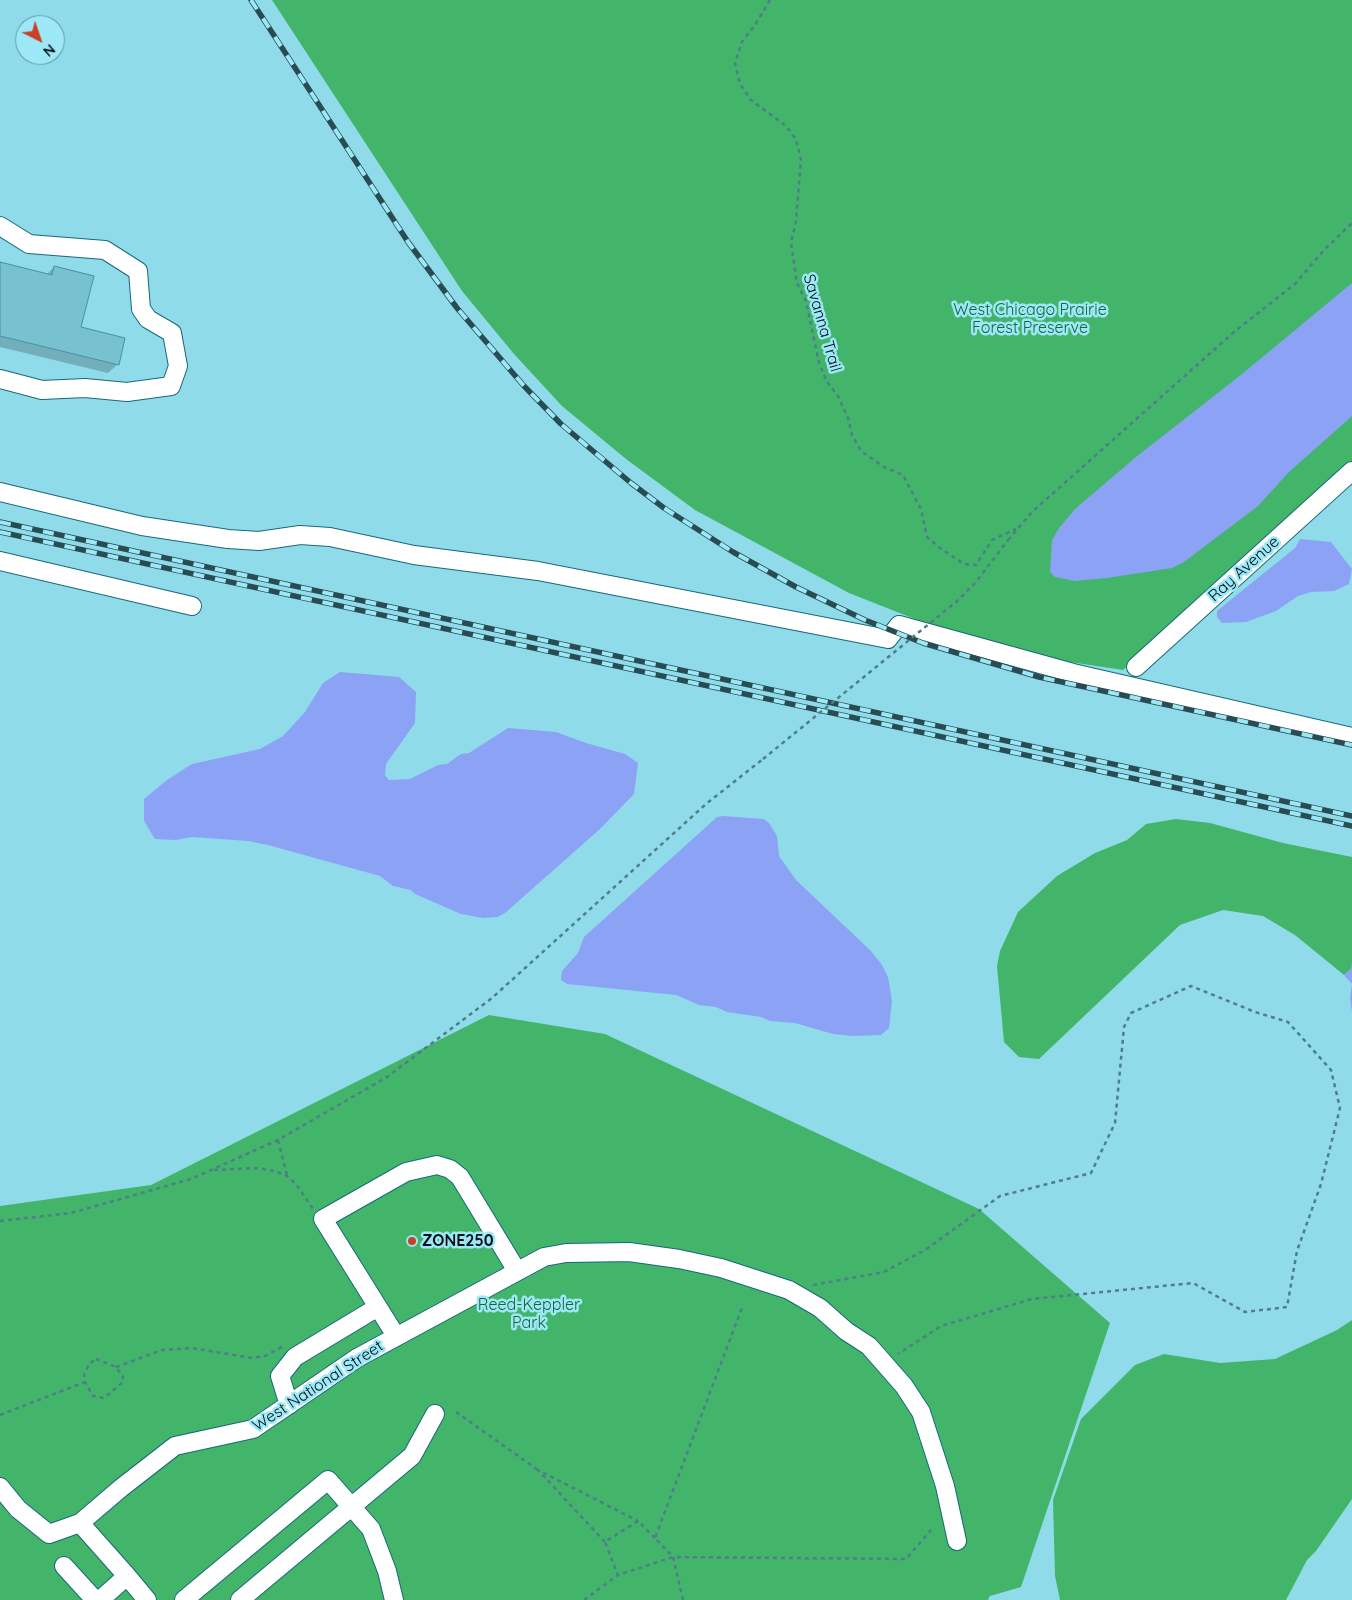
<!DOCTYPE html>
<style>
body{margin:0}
#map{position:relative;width:1352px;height:1600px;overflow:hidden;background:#90dbea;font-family:Quicksand,sans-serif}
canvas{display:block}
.north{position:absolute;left:15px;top:15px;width:50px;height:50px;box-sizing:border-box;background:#9de8f7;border:1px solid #5e929d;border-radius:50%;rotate:139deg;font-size:14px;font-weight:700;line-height:20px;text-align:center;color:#001115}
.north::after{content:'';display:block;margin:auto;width:18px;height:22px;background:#cb3f29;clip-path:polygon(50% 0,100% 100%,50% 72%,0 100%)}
</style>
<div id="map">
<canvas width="1352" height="1600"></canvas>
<div class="north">N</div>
</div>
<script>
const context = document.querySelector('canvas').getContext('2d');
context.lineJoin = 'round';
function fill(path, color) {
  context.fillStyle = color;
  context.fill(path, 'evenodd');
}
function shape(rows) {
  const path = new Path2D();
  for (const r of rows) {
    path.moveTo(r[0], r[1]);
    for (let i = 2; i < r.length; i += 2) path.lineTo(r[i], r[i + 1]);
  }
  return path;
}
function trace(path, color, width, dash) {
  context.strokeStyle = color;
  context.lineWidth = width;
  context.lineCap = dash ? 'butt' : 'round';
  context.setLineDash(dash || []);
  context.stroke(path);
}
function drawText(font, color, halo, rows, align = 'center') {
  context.font = font + ' Quicksand,sans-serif';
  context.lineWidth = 5;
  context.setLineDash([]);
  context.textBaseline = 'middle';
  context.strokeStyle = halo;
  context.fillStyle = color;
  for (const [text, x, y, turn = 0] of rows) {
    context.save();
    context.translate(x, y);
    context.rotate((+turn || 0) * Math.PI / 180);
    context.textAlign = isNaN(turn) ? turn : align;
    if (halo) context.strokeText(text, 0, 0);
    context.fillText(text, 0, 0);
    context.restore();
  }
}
const green = shape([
 [272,0,1352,0,1352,462,1123,670,1037,657,973,642,849,593,695,510,626,459,562,406,514,354,462,291],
 [1176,819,1210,823,1283,843,1352,857,1352,968,1344,975,1295,935,1263,916,1223,910,1180,925,1039,1059,1019,1057,1004,1042,997,966,1000,951,1018,912,1057,876,1095,853,1127,840,1146,824],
 [489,1015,605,1034,979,1209,1110,1323,1021,1587,990,1596,988,1600,0,1600,0,1206,151,1185],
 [1352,1320,1352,1499,1316,1551,1307,1560,1286,1600,1060,1600,1055,1576,1053,1500,1081,1419,1135,1365,1164,1354,1220,1363,1275,1359,1337,1330]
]);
const water = shape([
 [1352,283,1352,416,1289,472,1258,506,1184,562,1172,568,1107,578,1075,581,1055,577,1050,572,1052,540,1059,528,1075,509,1136,457,1242,374],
 [1300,539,1331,542,1352,569,1349,584,1334,591,1311,592,1298,596,1276,611,1246,622,1222,623,1217,617,1217,611,1295,548],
 [340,672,399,677,416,692,415,723,386,764,385,775,389,780,410,779,438,765,447,764,461,754,469,753,508,728,556,732,586,743,625,754,638,763,634,794,600,829,505,913,497,917,483,918,461,914,415,894,411,890,393,886,380,876,268,845,248,841,192,837,176,840,155,839,144,821,144,799,167,780,192,764,260,749,283,736,305,712,323,683],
 [723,816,764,819,769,823,777,836,779,856,796,880,871,951,882,965,888,977,892,1001,889,1028,881,1035,852,1036,833,1034,795,1023,770,1021,761,1017,727,1012,716,1007,699,1005,676,995,567,984,561,980,562,971,578,953,584,937,717,817],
 [1352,962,1352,1012,1350,998,1352,984,1344,975,1351,969]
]);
const shadow = shape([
 [0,263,46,275,54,267,79,328,118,364,108,373,0,347]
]);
const building = shape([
 [0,262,52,275,54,266,94,276,81,327,125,338,119,365,0,336,0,262]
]);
const path = shape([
 [770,0,755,25,742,42,735,63,740,84,751,100,786,126,796,139,801,160,796,221,791,243,797,283,806,301,819,363,827,382,838,396,848,418,852,435,861,451,884,467,903,475,921,509,927,537,940,548,964,564,976,565,992,540,1016,529],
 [1008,540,1032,512,1234,332,1295,284,1324,250,1352,223],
 [278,1140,287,1175],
 [214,1170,257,1168,275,1171,287,1176,296,1184,313,1209],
 [0,1221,71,1213,191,1179,278,1140,387,1077,492,998,706,804,763,759],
 [813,1285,884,1272,925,1250,1000,1196,1091,1173,1115,1123,1124,1027,1131,1013,1191,986,1255,1012,1288,1022,1331,1070,1340,1108,1321,1184,1297,1251,1287,1307,1245,1312,1193,1283,1032,1299,941,1326,898,1354],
 [96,1359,116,1367,123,1377,123,1382,104,1398,93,1396,85,1382,84,1375,89,1364,96,1359],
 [116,1367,162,1350,192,1348,252,1358,265,1356,282,1347],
 [456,1412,538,1470],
 [0,1415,85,1382],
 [655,1538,638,1521,605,1542,618,1575,673,1557,655,1538,743,1305],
 [605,1542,538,1470,638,1521],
 [584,1600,618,1575],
 [683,1600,673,1557,906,1559,931,1530]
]);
const minor = shape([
 [0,226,29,244,105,250,138,271,141,309,148,319,172,333,178,366,171,386,127,392,85,388,42,390,0,379],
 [0,492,142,526,228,539,259,541,300,535,330,537,414,555,538,571,888,639,899,625,1073,673,1352,737],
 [0,561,192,606],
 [1136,667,1352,471],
 [396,1336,323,1219,406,1172,437,1165,450,1169,460,1177,517,1271],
 [289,1405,280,1376,295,1357,378,1307],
 [0,1487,18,1509,49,1534,80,1523,121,1488,175,1446,253,1429,357,1358,544,1257,566,1253,629,1252,679,1259,721,1268,789,1290,820,1308,846,1331,869,1346,904,1386,921,1412,945,1486,957,1541],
 [80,1523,127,1576,100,1600],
 [64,1566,95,1600],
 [127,1576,147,1600],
 [184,1600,328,1480,371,1529,387,1571,394,1600],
 [240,1600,412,1456,435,1414]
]);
const rail = shape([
 [251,0,408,242,457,308,524,386,561,424,631,483,664,508,733,552,796,587,865,620,923,643,1039,677,1352,745],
 [0,522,1352,816],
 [0,532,1352,826]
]);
const pathBridge = shape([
 [763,759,956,602,976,582,1008,540]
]);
const markers = [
 [412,1241,5,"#cb3f29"]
];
const parkNames = [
 ["West Chicago Prairie",1030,310],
 ["Forest Preserve",1030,328],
 ["Reed-Keppler",529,1305],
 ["Park",529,1323]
];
const streetNames = [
 ["Savanna Trail",822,323,74],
 ["Ray Avenue",1244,569,-42],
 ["West National Street",318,1386,-33]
];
const poiNames = [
 ["ZONE250",422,1241]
];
fill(green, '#42b56b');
fill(water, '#8ca2f5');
fill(shadow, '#0003');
fill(building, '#77c1d0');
trace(building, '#46919f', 1);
trace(minor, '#176977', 20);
trace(path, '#4e7e88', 2.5, [4, 4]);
trace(minor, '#fff', 18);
trace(rail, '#294b52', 5.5);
trace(rail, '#9de8f7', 4, [11]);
trace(pathBridge, '#4e7e88', 2.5, [4, 4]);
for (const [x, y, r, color] of markers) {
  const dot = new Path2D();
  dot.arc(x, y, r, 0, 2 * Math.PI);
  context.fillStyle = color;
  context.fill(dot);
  trace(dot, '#9de8f7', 2);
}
drawText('16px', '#146736', '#9de8f7', parkNames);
drawText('16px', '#001115', '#9de8f7', streetNames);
drawText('bold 16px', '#001115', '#9de8f7', poiNames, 'left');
</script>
